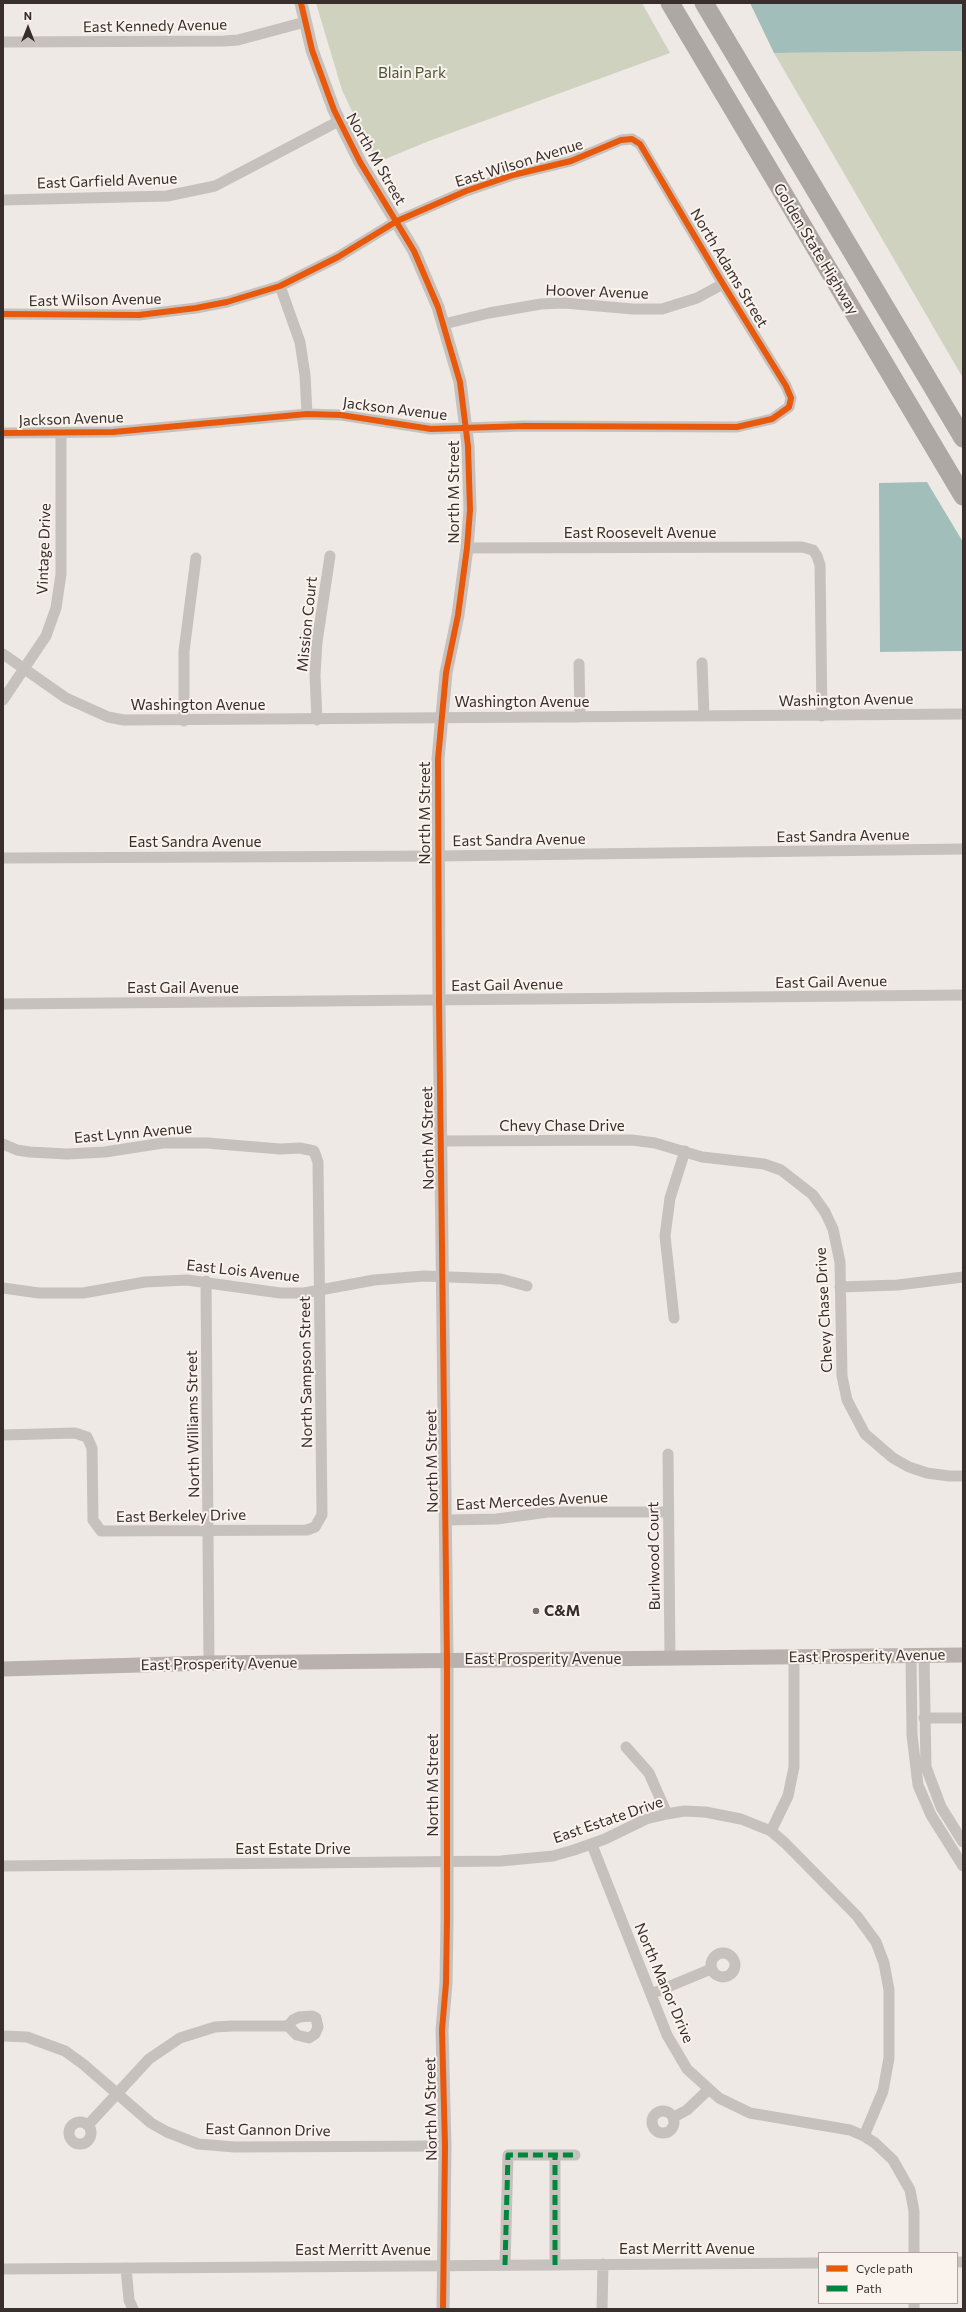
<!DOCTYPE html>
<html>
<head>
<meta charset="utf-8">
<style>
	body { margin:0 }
	#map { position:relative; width:966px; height:2312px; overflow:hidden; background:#eee9e4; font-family:Commissioner,sans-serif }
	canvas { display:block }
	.frame { position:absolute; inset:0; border:4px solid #382e2b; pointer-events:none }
	.legend { position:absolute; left:818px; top:2252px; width:140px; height:52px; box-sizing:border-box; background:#f9f2ed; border:1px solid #aca49f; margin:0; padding:5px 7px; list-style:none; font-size:12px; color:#382e2b }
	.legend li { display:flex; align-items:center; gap:8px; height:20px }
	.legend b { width:20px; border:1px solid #aca49f }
	.north { position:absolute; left:8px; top:8px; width:40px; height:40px; -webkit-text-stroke:3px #f9f2ed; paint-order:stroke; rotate:0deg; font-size:11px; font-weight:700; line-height:16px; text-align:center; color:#382e2b }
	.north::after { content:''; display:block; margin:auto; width:14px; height:18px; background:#382e2b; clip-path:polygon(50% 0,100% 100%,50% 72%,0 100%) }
</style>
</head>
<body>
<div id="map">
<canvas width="966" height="2312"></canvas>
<div class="frame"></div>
<ul class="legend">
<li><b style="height:5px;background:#e8590c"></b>Cycle path</li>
<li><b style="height:5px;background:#00873e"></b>Path</li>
</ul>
<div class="north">N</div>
</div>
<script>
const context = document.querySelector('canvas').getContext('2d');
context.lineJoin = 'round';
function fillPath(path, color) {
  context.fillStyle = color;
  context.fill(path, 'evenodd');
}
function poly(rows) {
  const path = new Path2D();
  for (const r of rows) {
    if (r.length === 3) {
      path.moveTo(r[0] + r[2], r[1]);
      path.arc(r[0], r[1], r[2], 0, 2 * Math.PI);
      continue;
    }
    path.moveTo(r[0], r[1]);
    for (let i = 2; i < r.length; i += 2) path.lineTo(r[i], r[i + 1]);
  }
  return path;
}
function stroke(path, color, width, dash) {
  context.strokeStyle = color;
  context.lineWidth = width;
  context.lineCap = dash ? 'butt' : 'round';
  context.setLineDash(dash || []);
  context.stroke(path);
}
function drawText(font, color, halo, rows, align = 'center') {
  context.font = font + ' Commissioner,sans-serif';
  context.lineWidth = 4;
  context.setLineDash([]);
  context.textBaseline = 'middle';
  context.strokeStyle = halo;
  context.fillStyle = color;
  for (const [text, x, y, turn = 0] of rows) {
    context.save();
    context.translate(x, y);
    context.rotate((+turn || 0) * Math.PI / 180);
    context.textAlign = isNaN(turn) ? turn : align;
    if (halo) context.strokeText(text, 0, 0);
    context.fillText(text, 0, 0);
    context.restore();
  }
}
fillPath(poly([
	[316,3,642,3,670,53,429,141,378,162,365,139,342,90],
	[963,51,963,378,774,53]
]), '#d0d2c0');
fillPath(poly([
	[750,3,963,3,963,51,774,53],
	[927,482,963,542,963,651,880,652,879,483]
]), '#a2bebb');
stroke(poly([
	[3,42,224,41,238,40,305,22],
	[3,200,167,196,215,186,339,121],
	[280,286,300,342,305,375,307,414],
	[3,314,139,315,196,308,227,302,280,286,338,257,397,221,466,191,513,175,571,161,621,140,632,139,640,144,723,284,786,386,791,398,789,407,772,419,737,427,525,426,431,429,341,415,307,414,113,432,3,433],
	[444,324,489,313,541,304,564,303,633,309,662,309,697,298,723,284],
	[467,548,802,547,813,550,817,556,820,565,822,716],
	[3,654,66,698,108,717,124,720,963,714],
	[702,663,704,716],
	[579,664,580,717],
	[3,700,46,636,56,608,61,574,61,433],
	[317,720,315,675,317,642,330,556],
	[184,721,184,651,196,558],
	[3,858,438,856,963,849],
	[3,1004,963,995],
	[442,1141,632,1140,655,1143,702,1157,764,1164,781,1170,813,1195,825,1212,833,1229,840,1262,842,1376,847,1400,865,1434,893,1458,909,1467,927,1473,949,1476,963,1476],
	[3,1144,17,1150,30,1152,67,1154,105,1152,163,1143,207,1143,280,1149,300,1148,314,1151,318,1162,322,1515,315,1527,307,1530,101,1531,93,1520,92,1448,87,1437,75,1433,3,1435],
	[206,1281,209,1663],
	[840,1287,898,1285,963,1277],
	[3,1288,39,1293,83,1293,145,1282,187,1280,280,1293,304,1293,374,1280,424,1276,501,1279,527,1286],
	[674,1318,665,1236,670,1198,685,1151],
	[668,1454,670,1658],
	[446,1520,497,1519,548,1512,668,1512],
	[924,1655,926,1767,941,1807,963,1842],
	[911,1656,912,1735,918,1785,931,1815,963,1866],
	[924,1718,963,1718],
	[626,1747,649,1773,667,1814],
	[771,1831,788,1796,794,1767,794,1657],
	[592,1845,667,2035,687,2069,719,2098,750,2113,850,2130,864,2136,875,2143,893,2160,910,2190,914,2211,914,2253],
	[3,1866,501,1861,553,1856,574,1850,605,1839,646,1819,667,1814,684,1811,705,1812,741,1819,771,1831,785,1843,857,1916,876,1942,884,1963,889,1990,889,2058,883,2091,864,2136],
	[723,1965,12],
	[651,1994,711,1969],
	[3,2036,27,2037,65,2051,83,2064,151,2123,167,2132,198,2144,235,2147,445,2146],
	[663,2122,11],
	[674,2117,687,2110,708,2090],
	[80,2133,11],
	[89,2124,149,2059,180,2038,215,2027,232,2026,288,2026,297,2035,309,2038,315,2034,318,2027,316,2018,312,2016,299,2017,293,2020,288,2026],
	[957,2262,963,2262],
	[505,2265,508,2155,575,2155],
	[555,2265,555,2155],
	[126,2268,129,2300,133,2309],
	[3,2269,819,2263],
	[602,2309,603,2264],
	[914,2309,914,2303]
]), '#c7c1be', 11);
stroke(poly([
	[301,3,312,50,334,110,360,162,414,251,438,307,460,382,468,446,470,510,467,548,458,615,446,673,438,759,439,1001,447,1660,447,1920,446,1983,442,2030,445,2146,443,2309]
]), '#c7c1be', 13);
stroke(poly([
	[3,1669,209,1663,963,1655]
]), '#b8b1ae', 15);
stroke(poly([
	[670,3,963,496],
	[704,3,963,438]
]), '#ada8a3', 19);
stroke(poly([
	[505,2265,508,2155,575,2155],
	[555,2265,555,2155]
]), '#00873e', 5, [10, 5]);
stroke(poly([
	[301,3,312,50,334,110,360,162,414,251,438,307,460,382,468,446,470,510,467,548,458,615,446,673,438,759,439,1001,447,1660,447,1920,446,1983,442,2030,445,2146,443,2309],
	[3,314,139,315,196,308,227,302,280,286,338,257,397,221,466,191,513,175,571,161,621,140,632,139,640,144,723,284,786,386,791,398,789,407,772,419,737,427,525,426,431,429,341,415,307,414,113,432,3,433]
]), '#e8590c', 6);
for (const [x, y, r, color] of [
	[536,1611,4,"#786f6c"]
]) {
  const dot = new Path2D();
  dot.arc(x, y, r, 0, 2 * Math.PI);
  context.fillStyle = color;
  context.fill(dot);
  stroke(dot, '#f9f2ed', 1.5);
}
drawText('15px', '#382e2b', '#f9f2ed', [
	["East Kennedy Avenue",155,26,-1],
	["North M Street",376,159,60],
	["East Wilson Avenue",519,163,-17],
	["East Garfield Avenue",107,181,-2],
	["Golden State Highway",816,249,59],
	["North Adams Street",729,268,59],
	["Hoover Avenue",597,292,2],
	["East Wilson Avenue",95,300,-1],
	["Jackson Avenue",395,409,7],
	["Jackson Avenue",71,419,-2],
	["North M Street",454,492,-90],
	["East Roosevelt Avenue",640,533],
	["Vintage Drive",44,549,-88],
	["Mission Court",307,624,-84],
	["Washington Avenue",846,700,-1],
	["Washington Avenue",522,702],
	["Washington Avenue",198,705],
	["North M Street",425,813,-90],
	["East Sandra Avenue",843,836,-1],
	["East Sandra Avenue",519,840,-1],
	["East Sandra Avenue",195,842],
	["East Gail Avenue",831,982,-1],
	["East Gail Avenue",507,985,-1],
	["East Gail Avenue",183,988],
	["Chevy Chase Drive",562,1126],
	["East Lynn Avenue",133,1133,-5],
	["North M Street",428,1138,-91],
	["East Lois Avenue",243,1271,6],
	["Chevy Chase Drive",824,1310,-93],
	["North Sampson Street",306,1372,-91],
	["North Williams Street",193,1424,-91],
	["North M Street",432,1461,-91],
	["East Mercedes Avenue",532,1501,-3],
	["East Berkeley Drive",181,1516,-1],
	["Burlwood Court",654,1556,-91],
	["East Prosperity Avenue",867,1656,-1],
	["East Prosperity Avenue",543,1659],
	["East Prosperity Avenue",219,1664,-1],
	["North M Street",433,1785,-90],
	["East Estate Drive",608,1820,-19],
	["East Estate Drive",293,1849],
	["North Manor Drive",664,1983,67],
	["North M Street",431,2109,-91],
	["East Gannon Drive",268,2130,1],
	["East Merritt Avenue",687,2249],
	["East Merritt Avenue",363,2250]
]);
drawText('15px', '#4a5431', '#f9f2ed', [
	["Blain Park",412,73]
]);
drawText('bold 15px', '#382e2b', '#f9f2ed', [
	["C&M",544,1611]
], 'left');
</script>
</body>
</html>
